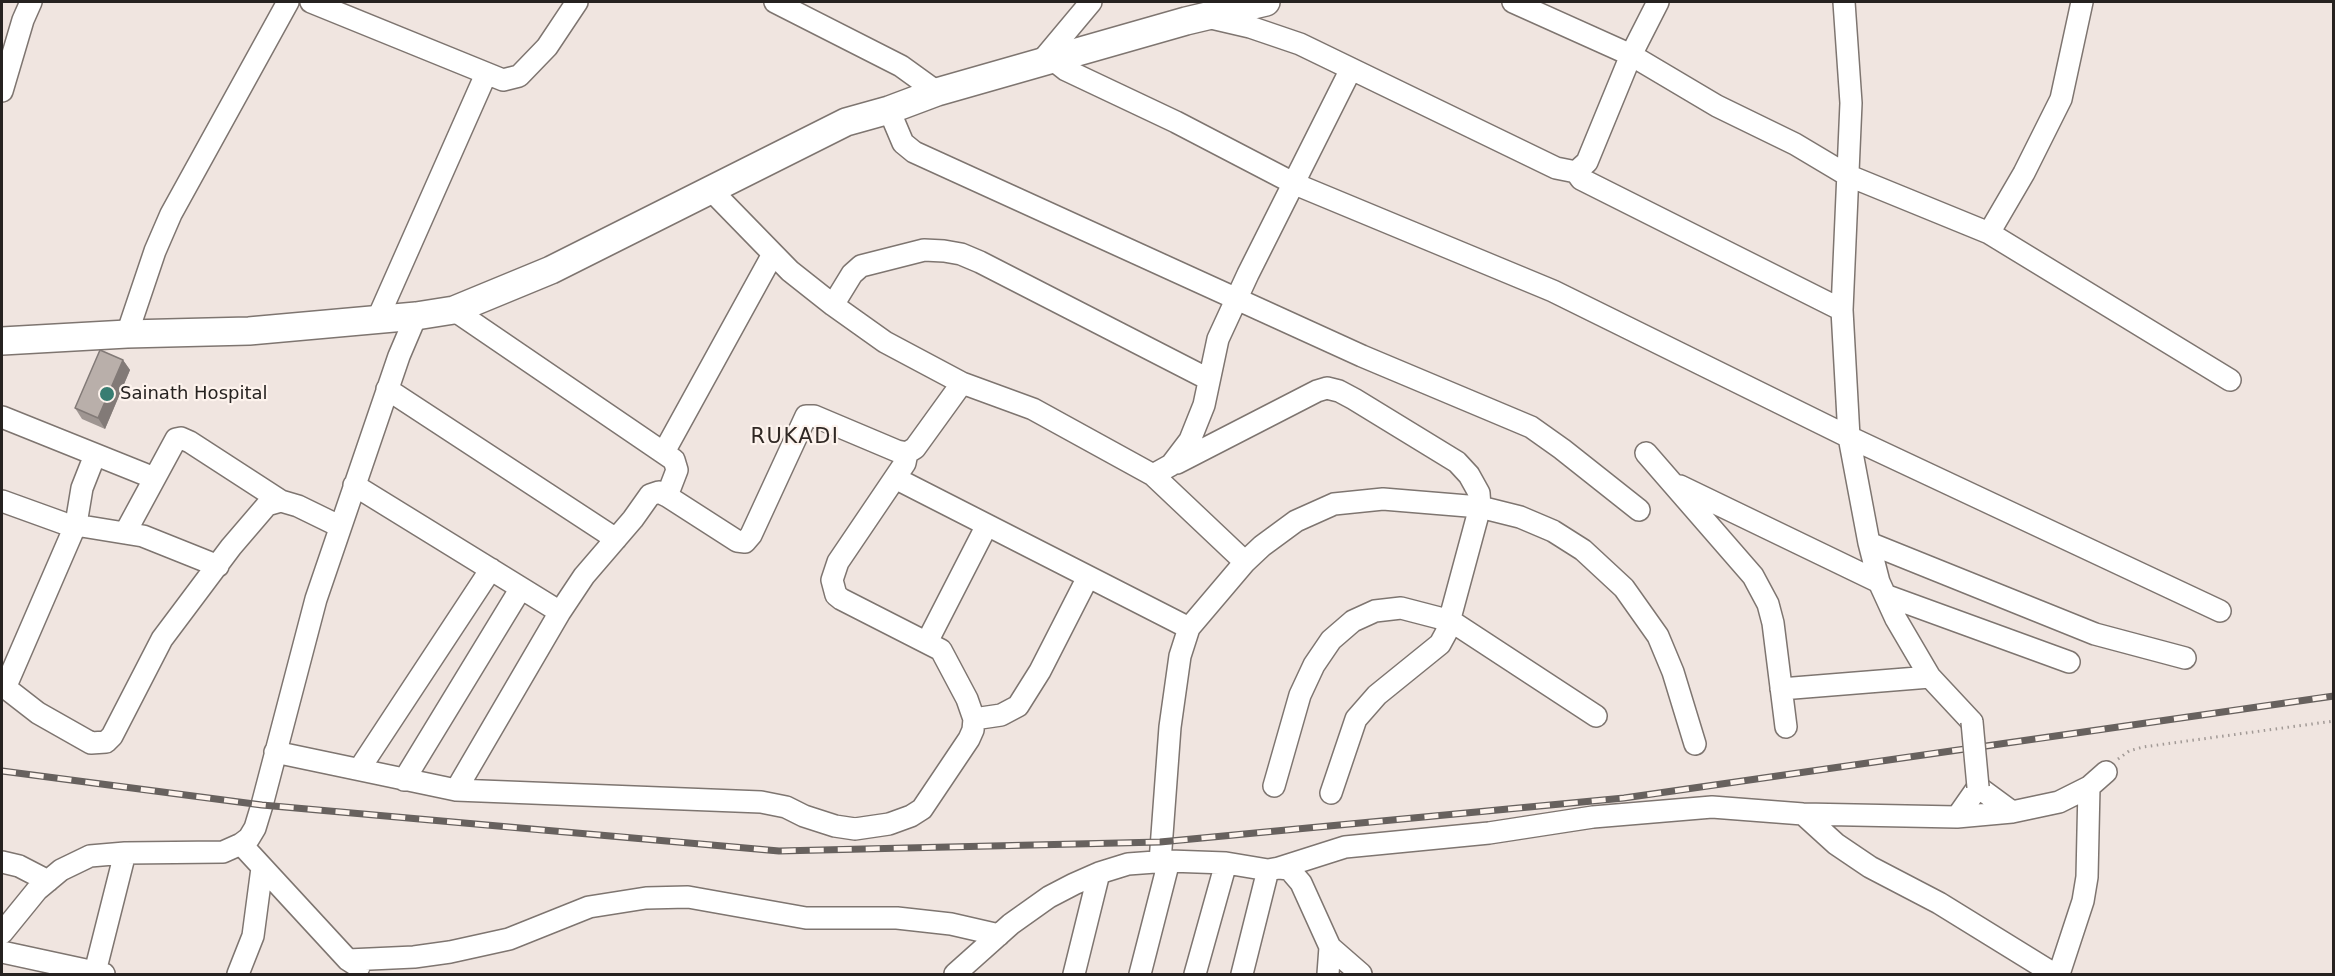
<!DOCTYPE html>
<html>
<head>
<meta charset="utf-8">
<style>
	body { margin:0 }
	#map { position:relative; width:2335px; height:976px; overflow:hidden; background:#f0e5e0; font-family:"DejaVu Sans",sans-serif }
	canvas { display:block }
	.frame { position:absolute; inset:0; border:3px solid #262220; pointer-events:none }
</style>
</head>
<body>
<div id="map">
<canvas width="2335" height="976"></canvas>
<div class="frame"></div>
</div>
<script>
const context = document.querySelector('canvas').getContext('2d');
context.lineJoin = 'round';
function poly(rows) {
  const path = new Path2D();
  for (const r of rows) {
    path.moveTo(r[0], r[1]);
    for (let i = 2; i < r.length; i += 2) path.lineTo(r[i], r[i + 1]);
  }
  return path;
}
function stroke(path, color, width, dash) {
  context.strokeStyle = color;
  context.lineWidth = width;
  context.lineCap = dash ? 'butt' : 'round';
  context.setLineDash(dash || []);
  context.stroke(path);
}
function fillPath(path, color) {
  context.fillStyle = color;
  context.fill(path, 'evenodd');
}
function drawText(font, color, halo, rows, align = 'center') {
  context.font = font + ' "DejaVu Sans",sans-serif';
  context.lineWidth = 4.5;
  context.setLineDash([]);
  context.textBaseline = 'middle';
  context.strokeStyle = halo;
  context.fillStyle = color;
  for (const [text, x, y, turn = 0] of rows) {
    context.save();
    context.translate(x, y);
    context.rotate((+turn || 0) * Math.PI / 180);
    context.textAlign = isNaN(turn) ? turn : align;
    if (halo) context.strokeText(text, 0, 0);
    context.fillText(text, 0, 0);
    context.restore();
  }
}
const minor = poly([
	[311,2,503,80,519,76,547,47,577,2],
	[775,2,901,66,937,92],
	[1513,2,1631,55,1717,106,1795,144,1847,175,1989,233,2230,380],
	[1844,2,1851,103,1842,310,1849,437,1869,543,1879,582,1896,619,1930,677,1972,722],
	[1207,17,1250,27,1300,44,1556,168,1576,172,1587,162,1631,55,1658,2],
	[1052,59,1066,70,1176,122,1295,184,1553,291,1849,437,2220,611],
	[1040,63,1091,2],
	[2,91,23,20,31,2],
	[889,110,903,143,914,152,1362,356,1531,427,1562,449,1639,510],
	[1576,172,1581,179,1842,310],
	[711,190,790,271,833,305,885,342,962,383,1033,409,1153,475,1171,465,1190,440,1204,405,1218,339,1248,274,1351,69],
	[1989,233,2024,173,2061,99,2082,2],
	[833,305,852,274,861,266,924,250,944,251,961,254,980,262,1208,379],
	[454,310,674,460,677,470,667,496],
	[377,320,486,74],
	[127,334,155,251,171,214,288,2],
	[387,389,616,539],
	[2,417,154,478],
	[664,452,773,254],
	[1646,453,1753,576,1768,604,1773,623,1786,727],
	[1177,463,1317,391,1327,388,1339,391,1354,399,1457,462,1469,475,1479,493,1480,507,1446,633,1440,644,1377,695,1356,719,1331,793],
	[1153,475,1245,562],
	[895,478,1189,628],
	[354,485,560,612],
	[1680,486,1879,582],
	[2,501,63,523,143,536,218,566],
	[125,533,176,439,181,438,190,442,281,501],
	[1869,543,2095,634,2185,658],
	[1885,595,2069,662],
	[927,642,987,525],
	[2,685,38,713,91,743,106,742,112,736,162,639,231,547,267,505,281,501,298,506,339,526],
	[5,688,76,524,82,488,95,455],
	[1781,689,1930,677],
	[974,719,1001,715,1018,706,1040,671,1088,577],
	[275,752,456,790,761,802,786,807,804,816,835,826,855,829,889,824,911,816,922,809,969,739,973,730,974,719,967,699,941,650,841,599,836,595,832,580,838,562,905,463,907,453],
	[360,768,491,569],
	[404,780,521,588],
	[1274,786,1300,695,1314,665,1331,640,1353,621,1375,611,1401,608,1451,621,1596,716],
	[456,790,560,612,584,576,633,519,650,495,659,492,667,496,737,541,745,542,751,535,806,416,814,416,897,451,907,453,915,448,962,383],
	[1803,814,1836,844,1870,867,1939,903,2054,974],
	[1957,817,1978,787,2012,812],
	[241,844,348,960,359,967],
	[2,862,19,866,48,881],
	[1160,862,1170,727,1180,656,1189,628,1245,562,1262,546,1296,521,1334,504,1383,499,1480,507,1520,517,1553,531,1583,550,1624,588,1658,636,1673,672,1695,744],
	[1279,868,1345,847,1489,833,1593,817,1712,807,1803,814,1957,817,2012,812,2059,802,2089,787,2106,772],
	[2,933,37,890,61,870,90,856,125,853,223,852,241,844,249,838,255,828,262,805,316,599,399,356,416,316],
	[2,952,104,974],
	[348,960,414,957,450,952,509,939,589,907,646,898,688,897,806,918,897,918,951,924,999,935],
	[95,972,125,853],
	[238,974,253,936,262,868],
	[955,974,1011,924,1049,897,1074,884,1099,873,1128,864,1169,861,1226,863,1268,870,1279,868,1289,869,1301,883,1330,947,1361,974],
	[1074,974,1099,873],
	[1140,974,1169,861],
	[1195,974,1226,863],
	[1242,974,1268,870],
	[1328,974,1330,947],
	[2059,974,2083,901,2087,877,2089,787]
]);
const tertiary = poly([
	[2,341,127,334,249,331,416,316,454,310,551,270,846,122,889,110,937,92,1186,21,1266,2]
]);
stroke(minor, '#7e7570', 24);
stroke(tertiary, '#7e7570', 30);
stroke(poly([
	[2118,759,2129,751,2143,747,2334,721]
]), '#a29a96', 3, [1.5, 4.5]);
stroke(minor, '#fff', 21);
stroke(tertiary, '#fff', 27);
const rail = poly([
	[2,771,262,805,779,851,1160,842,1624,798,2334,696]
]);
stroke(rail, '#67615e', 7);
stroke(rail, '#fdf3ed', 4.5, [14]);
const minorBridge = poly([
	[1972,722,1978,787]
]);
stroke(minorBridge, '#7e7570', 24, []);
stroke(minorBridge, '#fff', 21);
fillPath(poly([
	[123,360,130,370,105,429,82,419,75,408]
]), '#9f9692');
fillPath(poly([
	[123,360,130,370,105,429,98,418]
]), '#827a77');
const building = poly([
	[100,350,123,360,98,418,75,408,100,350]
]);
fillPath(building, '#b9afaa');
stroke(building, '#827a77', 1.5);
for (const [x, y, r, color] of [
	[107,394,8,"#387d72"]
]) {
  const dot = new Path2D();
  dot.arc(x, y, r, 0, 2 * Math.PI);
  context.fillStyle = color;
  context.fill(dot);
  stroke(dot, '#fdf3ed', 2);
}
drawText('18px', '#262220', '#fdf3ed', [
	["Sainath Hospital",120,394]
], 'left');
context.letterSpacing = '1.5px';
drawText('21px', '#302824', '#fdf3ed', [
	["RUKADI",795,438]
]);
context.letterSpacing = '0px';
</script>
</body>
</html>
